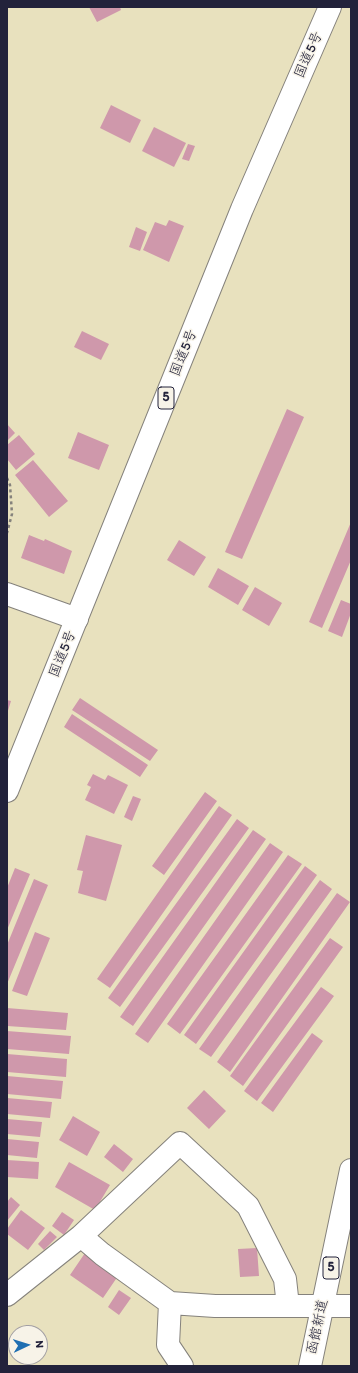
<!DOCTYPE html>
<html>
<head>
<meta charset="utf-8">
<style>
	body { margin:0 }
	#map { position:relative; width:358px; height:1373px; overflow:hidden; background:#e8e1be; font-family:Itim,sans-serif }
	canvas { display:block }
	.frame { position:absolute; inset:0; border:8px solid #22223b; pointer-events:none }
	.north { position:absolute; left:8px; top:1325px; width:40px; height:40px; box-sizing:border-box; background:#f7f3e8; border:1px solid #a29fa3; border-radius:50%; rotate:86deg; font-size:11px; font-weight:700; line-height:16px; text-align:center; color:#22223b }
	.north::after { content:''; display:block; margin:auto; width:14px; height:18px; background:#1f6fb2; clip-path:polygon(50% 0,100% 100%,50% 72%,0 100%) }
</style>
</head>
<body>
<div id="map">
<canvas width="358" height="1373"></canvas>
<div class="frame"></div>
<div class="north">N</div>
</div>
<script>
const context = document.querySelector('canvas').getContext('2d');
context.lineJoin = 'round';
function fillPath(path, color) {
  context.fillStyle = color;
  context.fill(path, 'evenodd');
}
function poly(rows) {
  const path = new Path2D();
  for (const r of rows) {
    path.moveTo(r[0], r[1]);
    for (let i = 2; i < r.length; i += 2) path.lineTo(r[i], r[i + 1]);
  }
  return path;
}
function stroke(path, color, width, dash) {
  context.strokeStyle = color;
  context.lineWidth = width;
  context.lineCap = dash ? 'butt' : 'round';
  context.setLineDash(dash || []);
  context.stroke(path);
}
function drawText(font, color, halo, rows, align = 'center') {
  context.font = font + ' Itim,"Klee One",sans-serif';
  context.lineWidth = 3;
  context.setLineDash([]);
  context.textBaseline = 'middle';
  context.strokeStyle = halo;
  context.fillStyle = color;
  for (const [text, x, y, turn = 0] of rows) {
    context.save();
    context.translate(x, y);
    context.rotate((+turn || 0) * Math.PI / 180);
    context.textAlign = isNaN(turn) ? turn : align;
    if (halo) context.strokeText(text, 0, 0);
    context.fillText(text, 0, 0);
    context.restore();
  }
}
fillPath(poly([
	[89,7,120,7,121,10,97,22],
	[111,105,141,120,130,143,100,128],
	[154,127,186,143,174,167,142,151],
	[188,144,195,146,189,161,182,159],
	[169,220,184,226,169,262,143,250,155,222,166,226],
	[136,227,147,232,140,251,129,247],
	[82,331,109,344,101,360,74,347],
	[287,409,304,417,242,559,225,552],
	[7,424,15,433,7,441],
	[78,432,109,445,99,470,68,458],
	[19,435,35,454,16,470,7,459,7,445],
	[33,460,68,501,49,517,15,475],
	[351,522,351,560,322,628,309,622],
	[29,535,44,541,45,539,72,551,64,574,21,558],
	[179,540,206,557,194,576,167,560],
	[218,568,249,586,238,605,208,587],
	[255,587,282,603,269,626,242,610],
	[341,600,351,604,351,613,342,637,328,631],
	[80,698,158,750,150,761,72,710],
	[7,700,11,701,7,714],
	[72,714,148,765,140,777,64,727],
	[93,774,105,780,108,775,128,785,114,814,85,800,91,787,87,785],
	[205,792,217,801,164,875,152,866],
	[133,796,141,799,132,821,124,817],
	[219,806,232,815,110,988,97,979],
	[237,819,249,828,120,1007,108,998],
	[253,830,266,839,133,1026,120,1017],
	[86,835,122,845,106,901,78,893,83,871,77,870],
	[270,843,283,852,148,1043,135,1034],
	[288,855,302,864,180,1034,167,1024],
	[305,866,317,875,196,1044,184,1035],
	[15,868,30,874,7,930,7,888],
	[34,879,48,885,7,984,7,945],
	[320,880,332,889,211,1057,199,1049],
	[337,893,350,902,230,1072,217,1062],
	[35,932,50,938,27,996,12,991],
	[330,938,343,947,243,1086,230,1076],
	[321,987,334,996,257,1101,244,1091],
	[7,1008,68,1013,66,1030,7,1026],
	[7,1031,71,1036,69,1054,7,1049],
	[312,1033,323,1041,273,1112,261,1103],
	[7,1054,67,1059,66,1077,7,1072],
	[7,1076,63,1081,61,1099,7,1094],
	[204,1090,226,1111,209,1129,187,1108],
	[7,1098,52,1102,50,1118,7,1114],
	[73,1116,100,1132,87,1156,59,1140],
	[7,1119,42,1122,40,1137,7,1134],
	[7,1139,39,1142,37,1158,7,1155],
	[114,1144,133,1159,123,1172,104,1157],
	[7,1160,39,1162,38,1179,7,1177],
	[69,1162,110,1185,95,1210,55,1187],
	[11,1197,20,1205,7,1221,7,1202],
	[21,1210,45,1228,28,1250,7,1234,7,1229],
	[62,1212,74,1220,64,1235,52,1226],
	[50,1231,57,1237,44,1250,38,1244],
	[257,1248,259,1276,240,1277,238,1249],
	[85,1253,118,1276,103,1298,70,1275],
	[119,1290,131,1298,119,1315,108,1307]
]), '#cf98ab');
const minor = poly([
	[7,594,77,619],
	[81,1236,180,1143,248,1206,285,1279,288,1306],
	[7,1295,81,1236,102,1254,170,1303,215,1306,351,1306],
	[170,1303,168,1345,182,1366]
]);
const highway = poly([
	[7,791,242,209,330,7],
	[310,1366,351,1170]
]);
stroke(minor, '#85827c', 24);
stroke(highway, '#85827c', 24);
stroke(poly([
	[7,478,10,485,12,514,7,533]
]), '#85827c', 2.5, [3, 3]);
stroke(minor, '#fff', 22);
stroke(highway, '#fff', 22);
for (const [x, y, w] of [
	[166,398,16],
	[331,1268,16]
]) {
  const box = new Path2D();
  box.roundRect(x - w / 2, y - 11, w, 22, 3);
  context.fillStyle = '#f7f3e8';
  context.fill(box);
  stroke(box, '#22223b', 1);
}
drawText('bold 13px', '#22223b', null, [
	["5",166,398],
	["5",331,1268]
]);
drawText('14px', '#22223b', '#f7f3e8', [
	["国道5号",309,55,-66],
	["国道5号",184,353,-68],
	["国道5号",63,654,-68],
	["函館新道",318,1327,-78]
]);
</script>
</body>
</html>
